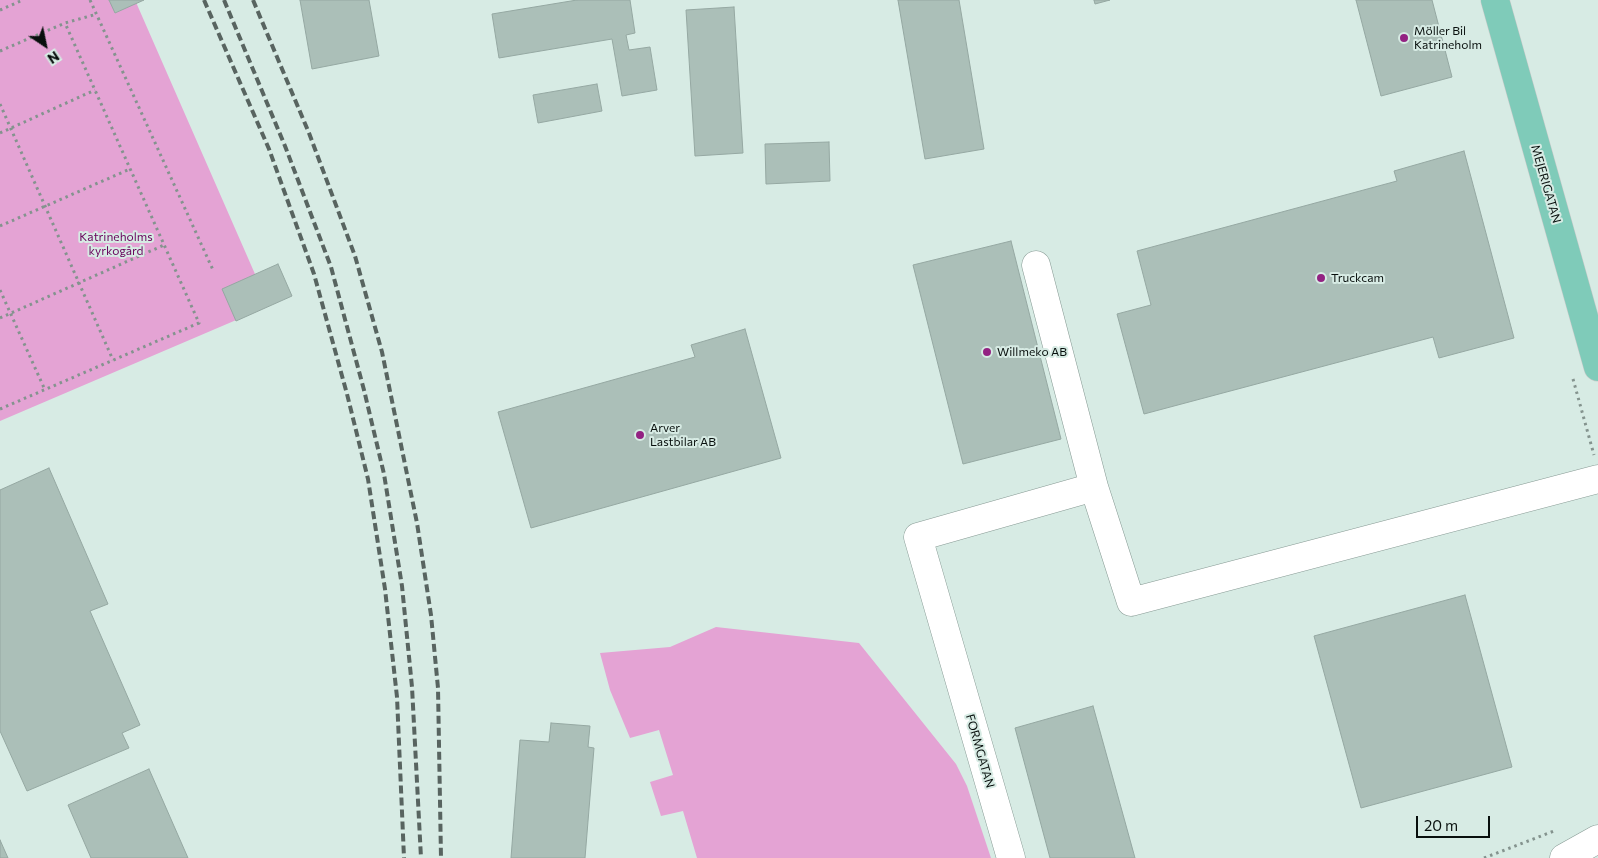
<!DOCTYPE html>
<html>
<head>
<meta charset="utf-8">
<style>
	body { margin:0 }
	#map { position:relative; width:1598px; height:858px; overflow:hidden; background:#d7ebe4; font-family:Commissioner,sans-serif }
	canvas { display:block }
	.north { position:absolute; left:20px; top:20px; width:50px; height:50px; -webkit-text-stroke:4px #d7ebe4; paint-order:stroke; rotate:146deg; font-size:14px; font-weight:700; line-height:20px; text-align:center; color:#080f0d }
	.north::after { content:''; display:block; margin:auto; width:18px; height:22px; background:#080f0d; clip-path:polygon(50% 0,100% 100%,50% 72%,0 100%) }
	.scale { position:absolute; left:1416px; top:816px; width:74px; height:22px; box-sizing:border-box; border:2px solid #080f0d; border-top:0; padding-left:6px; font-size:15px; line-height:18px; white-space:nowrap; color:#080f0d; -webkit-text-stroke:4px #d7ebe4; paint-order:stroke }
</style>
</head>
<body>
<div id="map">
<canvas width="1598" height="858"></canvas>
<div class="north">N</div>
<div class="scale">20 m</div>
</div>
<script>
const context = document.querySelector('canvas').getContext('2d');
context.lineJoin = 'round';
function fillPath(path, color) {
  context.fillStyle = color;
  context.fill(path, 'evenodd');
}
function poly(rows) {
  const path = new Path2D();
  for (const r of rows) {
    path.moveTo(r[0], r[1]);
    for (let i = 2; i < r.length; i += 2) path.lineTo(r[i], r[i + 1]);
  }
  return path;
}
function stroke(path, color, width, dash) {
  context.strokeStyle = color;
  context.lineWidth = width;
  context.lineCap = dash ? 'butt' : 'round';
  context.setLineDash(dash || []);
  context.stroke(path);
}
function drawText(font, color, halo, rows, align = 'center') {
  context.font = font + ' Commissioner,sans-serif';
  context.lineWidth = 4;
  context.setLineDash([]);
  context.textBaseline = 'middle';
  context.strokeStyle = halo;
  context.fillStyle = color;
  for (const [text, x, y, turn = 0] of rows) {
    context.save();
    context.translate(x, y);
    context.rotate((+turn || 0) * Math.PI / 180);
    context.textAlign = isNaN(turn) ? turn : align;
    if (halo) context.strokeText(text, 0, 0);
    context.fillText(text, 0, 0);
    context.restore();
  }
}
fillPath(poly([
	[0,0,135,0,269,306,0,421],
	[716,627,859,643,956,764,967,786,991,858,697,858,683,811,661,816,650,782,673,775,659,730,630,738,610,690,600,653,670,647]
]), '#e4a3d4');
const building = poly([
	[109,0,144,0,115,13,109,0],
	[300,0,369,0,379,56,312,69,300,0],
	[577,0,630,0,635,33,626,35,629,50,650,47,657,90,622,96,612,39,499,58,492,14,577,0],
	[898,0,959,0,984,149,925,159,898,0],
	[1094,0,1110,0,1095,4,1094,0],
	[1356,0,1432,0,1452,77,1381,96,1356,0],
	[734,7,743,153,695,156,686,10,734,7],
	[597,84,602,111,538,123,533,95,597,84],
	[829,142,830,181,766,184,765,144,829,142],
	[1464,151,1514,338,1439,358,1433,337,1144,414,1117,314,1151,305,1137,251,1397,181,1394,171,1464,151],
	[1011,241,1061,439,963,464,913,265,1011,241],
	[278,264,292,296,236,321,222,289,278,264],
	[745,329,781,458,531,528,498,412,695,357,691,345,745,329],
	[49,468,108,604,90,611,140,725,122,733,129,748,27,791,0,731,0,490,49,468],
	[1465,595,1512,767,1361,808,1314,636,1465,595],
	[1093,706,1135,858,1050,858,1015,728,1093,706],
	[551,723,590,726,588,747,594,748,585,858,511,858,520,740,549,742,551,723],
	[149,769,188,858,91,858,68,805,149,769],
	[0,840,8,858,0,858,0,840]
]);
fillPath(building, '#abbfb8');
stroke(building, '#95a8a2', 1);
const minor = poly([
	[1094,487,1131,602,1598,479],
	[1011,858,918,537,1094,487,1036,265],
	[1564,858,1598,839]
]);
const major = poly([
	[1495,0,1598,367]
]);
stroke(minor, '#879a94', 29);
stroke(major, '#c9caca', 29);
stroke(poly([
	[90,0,213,270],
	[0,10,23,0],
	[0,51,65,23,97,14],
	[0,104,113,360],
	[0,133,95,90],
	[0,226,130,169],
	[0,290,45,390],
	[0,318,164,245],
	[1573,379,1594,455],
	[0,409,199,323,65,23],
	[1484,858,1554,831]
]), '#84938e', 3, [2.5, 4]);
stroke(minor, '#fff', 28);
stroke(major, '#7fcbb9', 28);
stroke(poly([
	[204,0,269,149,314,274,347,394,368,479,385,589,397,697,404,858],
	[224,0,285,146,331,267,364,390,384,474,402,586,412,687,421,858],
	[253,0,309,133,355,256,382,352,417,523,431,615,438,688,441,858]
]), '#586460', 4, [8, 4]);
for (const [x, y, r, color] of [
	[1404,38,5,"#932282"],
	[1321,278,5,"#932282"],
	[987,352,5,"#932282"],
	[640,435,5,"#932282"]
]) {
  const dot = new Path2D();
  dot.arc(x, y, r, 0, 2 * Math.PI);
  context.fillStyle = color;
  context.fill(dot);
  stroke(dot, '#d7ebe4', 2);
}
drawText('12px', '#080f0d', '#d7ebe4', [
	["Möller Bil",1414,31],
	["Katrineholm",1414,45],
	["Truckcam",1331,278],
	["Willmeko AB",997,352],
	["Arver",650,428],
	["Lastbilar AB",650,442]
], 'left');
drawText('12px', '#080f0d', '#d7ebe4', [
	["MEJERIGATAN",1546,184,74],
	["FORMGATAN",980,751,74]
]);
drawText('12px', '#68015b', '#d7ebe4', [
	["Katrineholms",116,237],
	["kyrkogård",116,251]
]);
</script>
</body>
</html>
